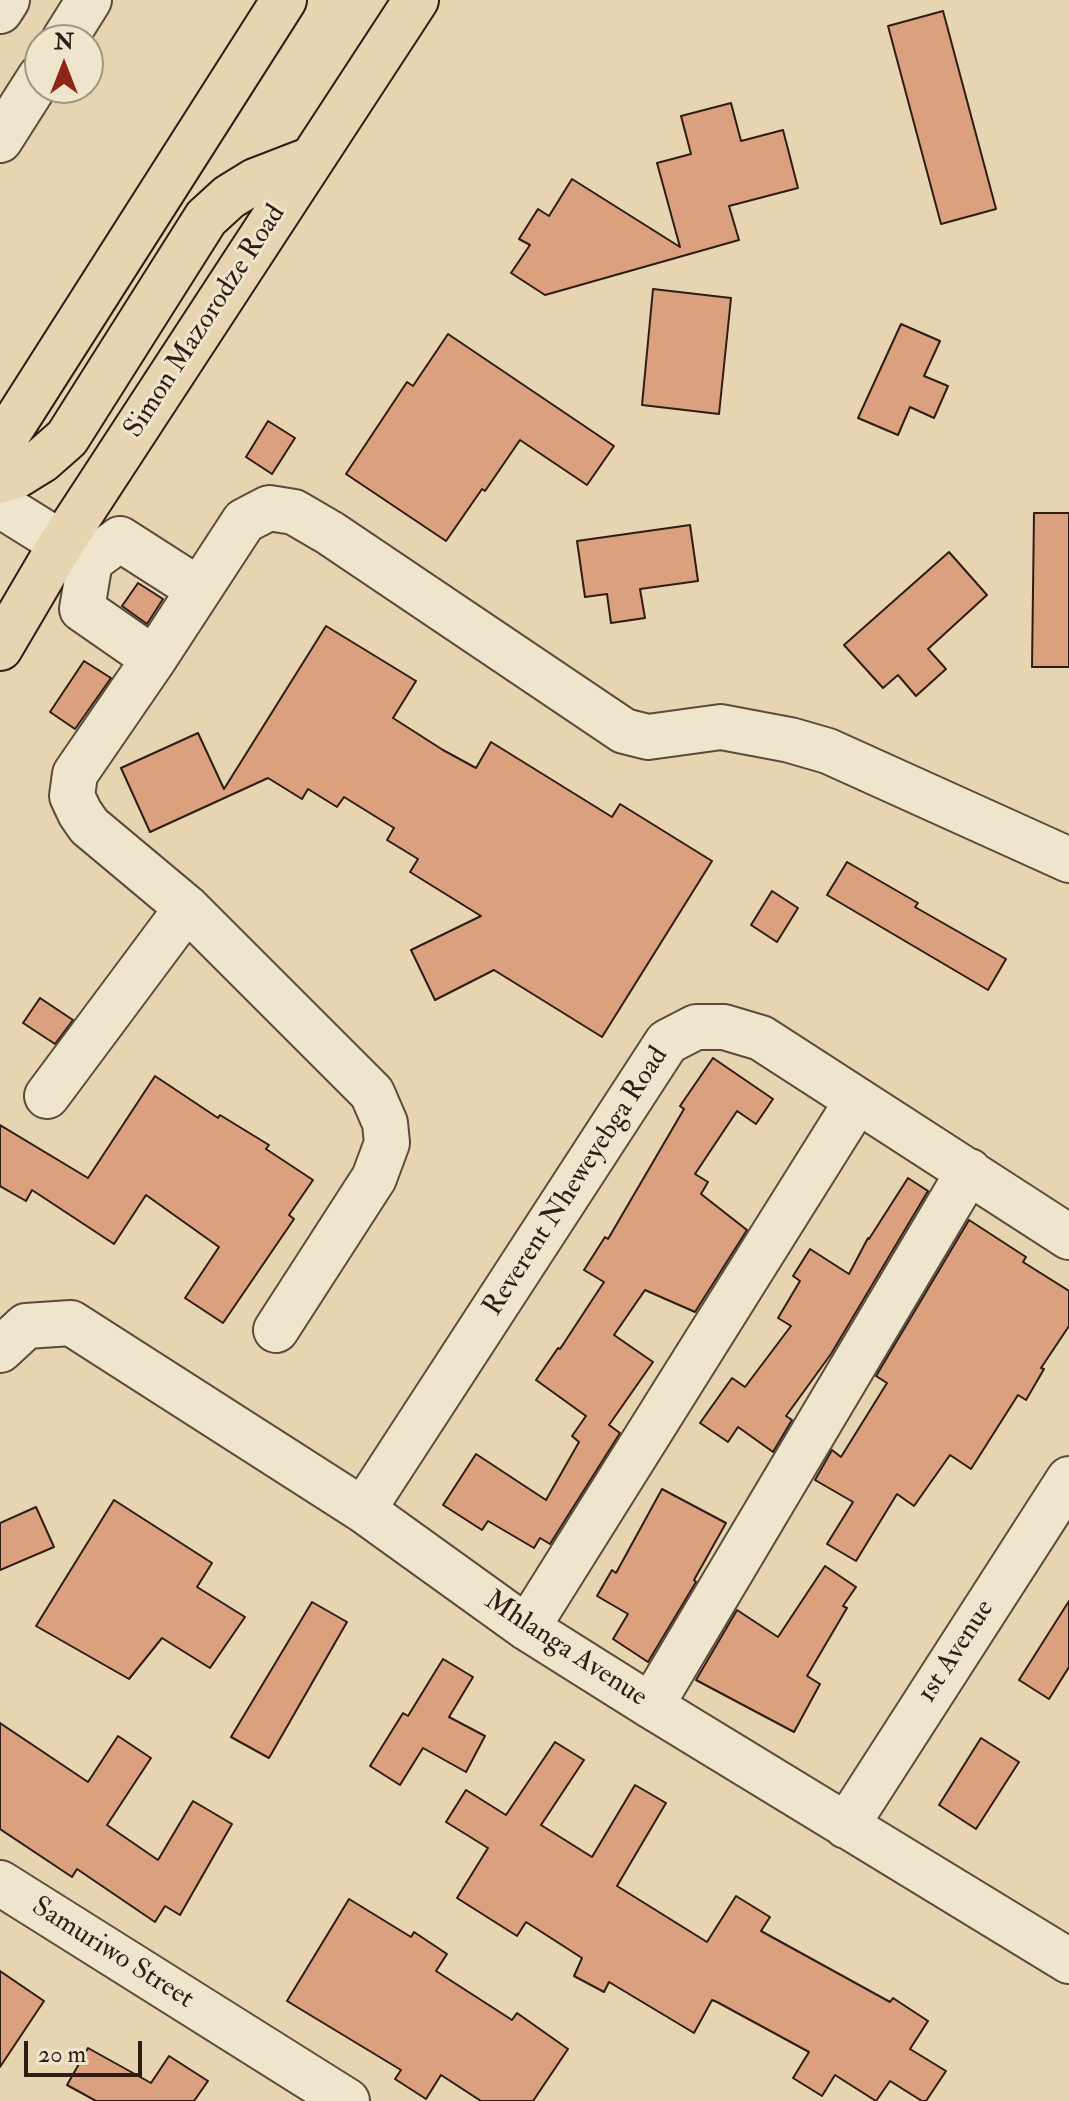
<!DOCTYPE html>
<html>
<head>
<meta charset="utf-8">
<style>
	body { margin:0 }
	#map { position:relative; width:1069px; height:2101px; overflow:hidden; background:#e6d5b0; font-family:"IM FELL Double Pica",serif }
	canvas { display:block }
	.north { position:absolute; left:24px; top:24px; width:80px; height:80px; box-sizing:border-box; background:#efe4cc; border:2px solid #a29483; border-radius:50%; rotate:0deg; font-size:22px; font-weight:700; line-height:32px; text-align:center; color:#2e1d15 }
	.north::after { content:''; display:block; margin:auto; width:28px; height:36px; background:#8f2418; clip-path:polygon(50% 0,100% 100%,50% 72%,0 100%) }
	.scale { position:absolute; left:24px; top:2041px; width:118px; height:36px; box-sizing:border-box; border:4px solid #2e1d15; border-top:0; padding-left:10px; font-size:24px; line-height:28px; white-space:nowrap; color:#2e1d15; -webkit-text-stroke:6px #efe4cc; paint-order:stroke }
</style>
</head>
<body>
<div id="map">
<canvas width="1069" height="2101"></canvas>
<div class="north">N</div>
<div class="scale">20 m</div>
</div>
<script>
const context = document.querySelector('canvas').getContext('2d');
context.lineJoin = 'round';
function fillPath(path, color) {
  context.fillStyle = color;
  context.fill(path, 'evenodd');
}
function poly(rows) {
  const path = new Path2D();
  for (const r of rows) {
    path.moveTo(r[0], r[1]);
    for (let i = 2; i < r.length; i += 2) path.lineTo(r[i], r[i + 1]);
  }
  return path;
}
function stroke(path, color, width, dash) {
  context.strokeStyle = color;
  context.lineWidth = width;
  context.lineCap = dash ? 'butt' : 'round';
  context.setLineDash(dash || []);
  context.stroke(path);
}
function drawText(font, color, halo, rows, align = 'center') {
  context.font = font + ' "IM FELL Double Pica",serif';
  context.lineWidth = 6;
  context.setLineDash([]);
  context.textBaseline = 'middle';
  context.strokeStyle = halo;
  context.fillStyle = color;
  for (const [text, x, y, turn = 0] of rows) {
    context.save();
    context.translate(x, y);
    context.rotate((+turn || 0) * Math.PI / 180);
    context.textAlign = isNaN(turn) ? turn : align;
    if (halo) context.strokeText(text, 0, 0);
    context.fillText(text, 0, 0);
    context.restore();
  }
}
const building = poly([
	[943,11,996,209,941,224,888,26,943,11],
	[731,103,741,141,783,130,798,188,729,206,739,240,545,295,511,273,530,245,519,239,538,209,549,216,572,179,680,247,657,163,691,154,681,116,731,103],
	[653,289,731,298,719,414,642,405,653,289],
	[901,324,940,341,924,376,948,386,934,418,910,407,898,435,858,418,901,324],
	[448,334,614,446,587,485,520,440,485,491,482,489,446,541,346,474,407,382,413,386,448,334],
	[268,421,295,438,272,474,246,457,268,421],
	[1034,513,1069,513,1069,667,1032,667,1034,513],
	[690,525,698,581,640,589,645,618,611,623,607,594,585,597,577,541,690,525],
	[949,552,987,595,928,649,946,669,916,696,898,675,883,688,844,645,949,552],
	[138,583,163,599,147,624,122,606,138,583],
	[326,626,416,681,393,718,443,750,476,768,491,742,612,817,620,804,712,861,602,1037,494,970,435,1000,411,950,481,916,410,872,418,859,387,840,394,828,344,797,337,807,308,789,302,799,268,778,150,832,121,768,198,733,224,789,326,626],
	[84,661,111,678,75,729,50,712,84,661],
	[847,862,918,903,915,907,1006,959,988,990,827,895,847,862],
	[772,891,798,908,777,942,751,925,772,891],
	[40,998,73,1020,55,1044,23,1023,40,998],
	[713,1058,773,1099,756,1124,737,1111,695,1174,708,1182,701,1194,747,1230,695,1312,645,1290,614,1335,653,1362,609,1425,620,1433,550,1544,540,1538,534,1548,488,1521,482,1530,443,1505,476,1454,546,1500,579,1442,572,1436,586,1416,536,1380,558,1348,560,1349,604,1282,584,1270,605,1237,608,1239,684,1109,680,1106,713,1058],
	[155,1076,218,1118,220,1115,269,1145,266,1149,313,1180,289,1215,294,1219,223,1323,185,1298,219,1247,146,1195,114,1244,32,1190,26,1201,0,1186,0,1125,88,1178,155,1076],
	[908,1178,928,1191,831,1354,786,1416,792,1420,773,1452,738,1427,728,1442,700,1423,732,1378,745,1387,791,1326,778,1318,800,1281,793,1276,810,1249,849,1274,868,1238,869,1239,908,1178],
	[969,1220,1026,1257,1023,1262,1069,1291,1069,1326,1041,1368,1044,1369,1026,1400,1018,1395,971,1469,950,1455,914,1506,897,1494,856,1561,827,1544,853,1502,815,1480,832,1450,841,1457,887,1383,876,1376,969,1220],
	[662,1489,726,1523,694,1580,696,1582,648,1662,613,1639,628,1614,597,1596,612,1570,616,1573,662,1489],
	[114,1500,212,1563,197,1587,245,1617,210,1668,162,1638,129,1679,36,1626,114,1500],
	[36,1507,54,1547,0,1570,0,1523,36,1507],
	[825,1566,856,1587,843,1606,847,1608,807,1676,820,1684,794,1732,696,1680,737,1610,778,1637,825,1566],
	[1069,1601,1069,1667,1049,1699,1019,1680,1069,1601],
	[312,1602,347,1622,269,1758,231,1737,312,1602],
	[443,1659,473,1677,449,1717,485,1736,466,1772,423,1748,400,1785,370,1766,403,1713,408,1716,443,1659],
	[0,1723,88,1782,118,1736,151,1758,107,1825,158,1860,193,1801,232,1824,180,1915,165,1906,155,1922,77,1869,72,1877,0,1829,0,1723],
	[981,1738,1019,1762,976,1829,939,1805,981,1738],
	[555,1742,584,1760,541,1825,592,1857,635,1785,666,1803,617,1886,707,1942,736,1896,770,1917,761,1931,890,2002,893,1998,928,2021,910,2049,946,2071,926,2101,922,2101,890,2081,876,2101,835,2075,822,2096,793,2078,809,2052,717,2002,712,2000,694,2033,609,1982,604,1992,574,1976,582,1958,526,1922,517,1936,457,1898,488,1848,446,1822,466,1790,506,1815,555,1742],
	[349,1899,411,1937,414,1932,447,1954,436,1971,512,2020,517,2013,568,2049,533,2101,481,2101,441,2075,426,2099,395,2079,401,2070,287,2001,349,1899],
	[0,1971,44,2001,0,2067,0,1971],
	[88,2048,151,2083,169,2056,208,2081,194,2101,96,2101,67,2085,88,2048]
]);
fillPath(building, '#dba07d');
stroke(building, '#2e1d15', 2);
const minor = poly([
	[0,11,7,0],
	[64,40,89,0],
	[0,140,40,77],
	[0,505,90,561,82,609,154,659],
	[90,561,120,539,198,589],
	[47,1096,187,908],
	[276,1330,374,1178,387,1143,385,1123,372,1093,187,908,89,826,80,813,72,796,75,774,154,659,244,521,269,508,294,512,330,533,624,731,648,737,721,727,790,740,828,751,1069,860],
	[0,1350,26,1326,71,1323,363,1510,527,1628,651,1706,1069,1961],
	[363,1510,667,1042,696,1027,724,1027,761,1038,1069,1237],
	[527,1628,857,1101],
	[651,1706,969,1171],
	[846,1826,1069,1479],
	[0,1883,347,2101]
]);
const highway = poly([
	[0,446,284,0],
	[0,481,16,476,42,460,67,438,206,218,229,197,255,181,312,159],
	[0,648,61,544,416,0]
]);
stroke(minor, '#5c4b3c', 48);
stroke(highway, '#2e1d15', 48);
stroke(minor, '#efe4cc', 44);
stroke(highway, '#e6d5b0', 44);
drawText('28px', '#2e1d15', '#efe4cc', [
	["Simon Mazorodze Road",206,322,-57],
	["Reverent Nheweyebga Road",577,1182,-57],
	["Mhlanga Avenue",565,1650,33],
	["1st Avenue",957,1652,-57],
	["Samuriwo Street",112,1954,32]
]);
</script>
</body>
</html>
